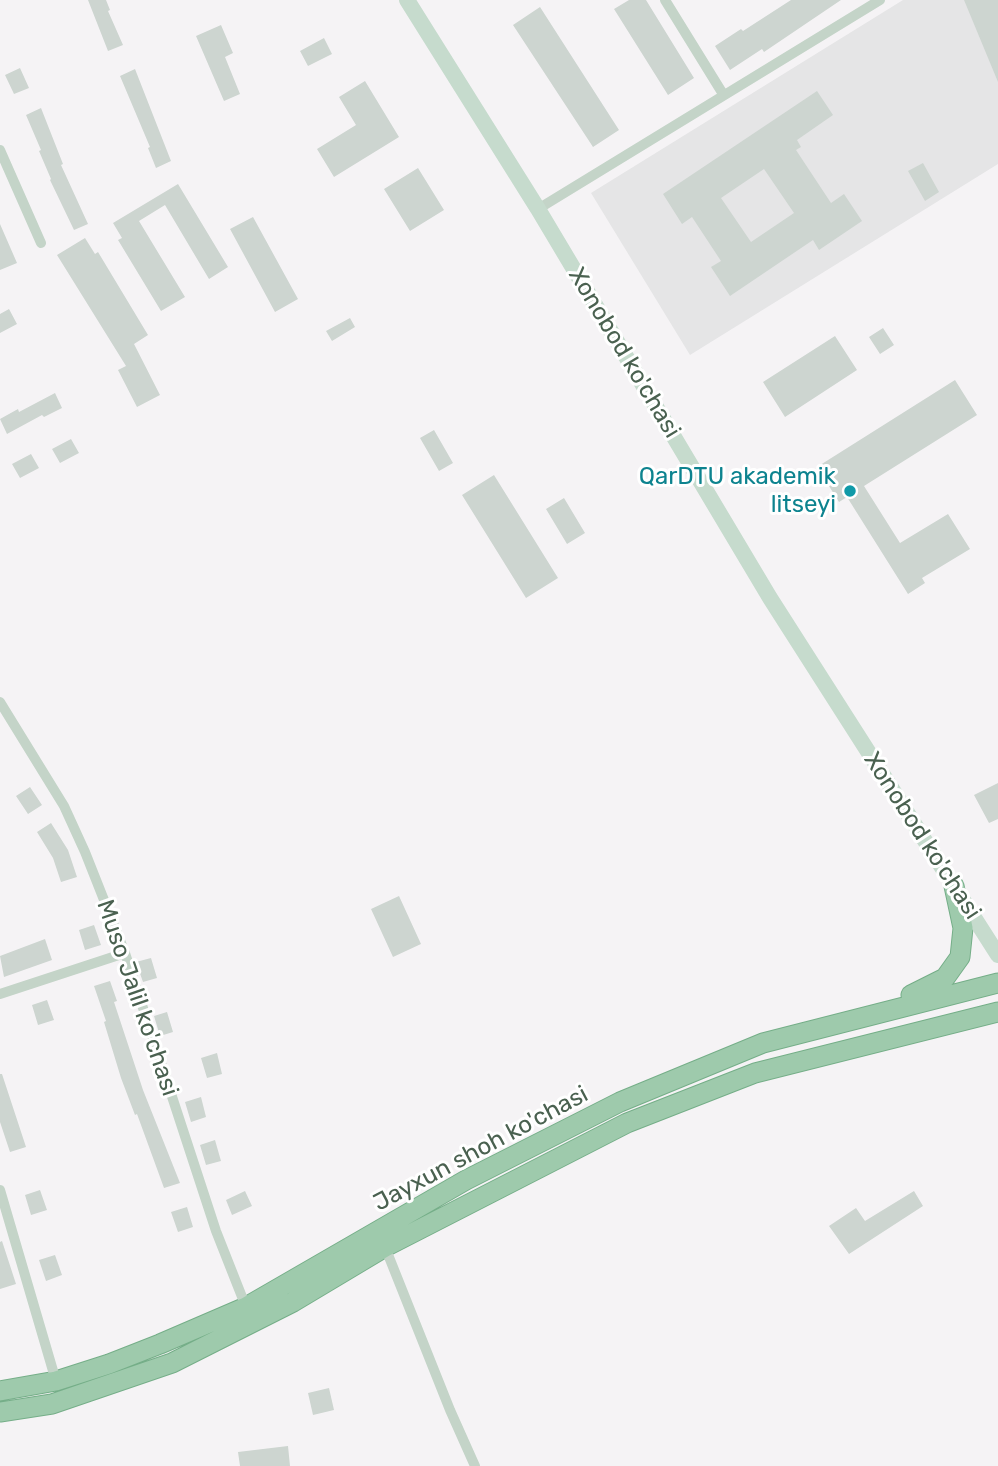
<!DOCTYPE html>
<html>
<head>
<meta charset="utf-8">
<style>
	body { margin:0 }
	canvas { display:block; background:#f5f3f5 }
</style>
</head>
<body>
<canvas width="998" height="1466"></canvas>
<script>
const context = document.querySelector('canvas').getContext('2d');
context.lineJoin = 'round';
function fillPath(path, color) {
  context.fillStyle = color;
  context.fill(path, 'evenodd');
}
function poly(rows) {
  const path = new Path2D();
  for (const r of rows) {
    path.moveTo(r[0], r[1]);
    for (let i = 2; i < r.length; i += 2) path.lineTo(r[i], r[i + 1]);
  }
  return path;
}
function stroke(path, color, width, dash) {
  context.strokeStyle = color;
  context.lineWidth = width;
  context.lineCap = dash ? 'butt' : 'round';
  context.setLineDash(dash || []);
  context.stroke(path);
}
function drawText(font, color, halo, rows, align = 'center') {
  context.font = font + ' Rubik,sans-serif';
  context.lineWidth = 6;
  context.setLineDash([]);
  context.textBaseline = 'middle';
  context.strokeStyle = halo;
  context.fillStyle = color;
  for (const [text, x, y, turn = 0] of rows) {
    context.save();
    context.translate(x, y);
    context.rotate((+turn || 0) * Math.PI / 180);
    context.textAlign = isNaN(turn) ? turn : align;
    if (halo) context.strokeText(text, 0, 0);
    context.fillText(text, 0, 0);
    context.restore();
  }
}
fillPath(poly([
	[903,0,998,0,998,164,690,355,591,193]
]), '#e5e5e6');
fillPath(poly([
	[88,0,106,0,110,10,108,11,123,45,108,51],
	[629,0,646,0,694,78,668,95,614,9],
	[791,0,841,0,764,52,762,49,730,70,715,46,741,29,743,31],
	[964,0,998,0,998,82],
	[540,7,619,130,593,147,513,25],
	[221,25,233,53,225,57,240,94,224,101,196,36],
	[324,38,332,54,308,66,300,51],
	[20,68,29,88,14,94,5,75],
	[135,69,171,161,156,168,148,148,150,147,120,76],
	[365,81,399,137,334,177,317,149,356,125,339,97],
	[817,91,833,115,797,140,801,147,796,150,831,203,844,194,862,221,819,250,813,240,730,296,711,267,721,261,692,217,682,224,663,194],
	[764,169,794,213,751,242,721,198],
	[41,108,63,164,61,165,88,224,74,230,50,180,51,179,39,151,41,150,26,115],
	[923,163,939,192,925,201,908,171],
	[418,168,444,210,410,231,384,189],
	[178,184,228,267,209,279,165,205,139,221,185,297,161,311,118,240,122,238,113,223],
	[253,217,298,299,275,312,230,229],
	[0,224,17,263,0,270],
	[85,238,95,254,98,252,148,335,134,344,160,395,137,407,118,370,126,366,57,255],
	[9,309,17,324,0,333,0,314],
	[350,318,355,327,332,341,326,331],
	[883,328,894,345,880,354,869,337],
	[835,336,857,370,785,417,763,382],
	[955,380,977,415,864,486,900,543,948,514,970,549,922,578,925,583,908,594,847,497,839,502,817,467],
	[55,393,62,408,44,417,42,415,7,434,0,419,18,409,19,412],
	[434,430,453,463,439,471,420,438],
	[71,439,79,453,60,463,52,449],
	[31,454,39,468,20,478,12,464],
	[494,475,558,578,526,598,462,495],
	[564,498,585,533,567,544,546,509],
	[998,783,998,819,989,823,974,795],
	[30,787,42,805,28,814,16,796],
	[51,823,68,850,77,877,61,882,53,858,37,832],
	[399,896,421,944,393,957,371,909],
	[94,925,101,945,85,950,79,930],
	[45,939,52,960,4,977,0,956],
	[151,958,157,978,143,982,136,962],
	[110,981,117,1001,114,1002,143,1090,180,1183,164,1188,137,1114,135,1115,121,1078,104,1022,106,1021,94,986],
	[47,1000,54,1020,38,1025,32,1005],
	[167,1012,173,1032,160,1036,154,1016],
	[217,1053,222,1074,207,1078,201,1058],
	[0,1074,2,1074,26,1147,10,1152,0,1122],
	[201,1097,206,1117,191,1122,185,1102],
	[215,1140,221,1161,206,1165,200,1145],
	[40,1190,47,1210,31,1215,25,1195],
	[245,1191,252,1206,232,1215,226,1200],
	[914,1191,923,1206,849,1254,829,1226,856,1208,865,1221],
	[187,1207,193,1227,178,1232,171,1212],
	[2,1241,16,1284,0,1289,0,1242],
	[55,1255,62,1275,46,1281,39,1260],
	[329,1388,334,1410,313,1415,308,1393],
	[288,1446,290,1466,240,1466,238,1452]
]), '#cdd5d0');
const trunk = poly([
	[911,995,945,978,960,957,963,928,954,886],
	[0,1391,56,1381,109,1364,160,1344,246,1307,466,1180,620,1102,763,1043,998,983],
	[0,1412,52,1404,172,1363,293,1302,385,1247,627,1123,755,1073,998,1012]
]);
stroke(trunk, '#75ae88', 21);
stroke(poly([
	[665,0,723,94],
	[0,150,41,243],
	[538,209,880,0],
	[0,702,64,806,85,852,125,953,216,1231,246,1307],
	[0,994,125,953],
	[0,1190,56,1381],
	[385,1247,450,1410,475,1466]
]), '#c4d4c8', 10);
stroke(poly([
	[407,0,538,209,770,598,998,955]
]), '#c6dbcd', 16);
stroke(trunk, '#9ecaac', 19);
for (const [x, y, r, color] of [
	[850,491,7,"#0f9aa8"]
]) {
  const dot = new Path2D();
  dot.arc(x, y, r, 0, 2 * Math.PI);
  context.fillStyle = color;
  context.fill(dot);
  stroke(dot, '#fff', 2.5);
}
drawText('24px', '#4a6150', '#fff', [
	["Xonobod ko'chasi",624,353,59],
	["Xonobod ko'chasi",922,836,57],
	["Muso Jalil ko'chasi",137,998,71],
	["Jayxun shoh ko'chasi",481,1149,-28]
]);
drawText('24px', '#0d838f', '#fff', [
	["QarDTU akademik",836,477],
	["litseyi",836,505]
], 'right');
</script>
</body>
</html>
